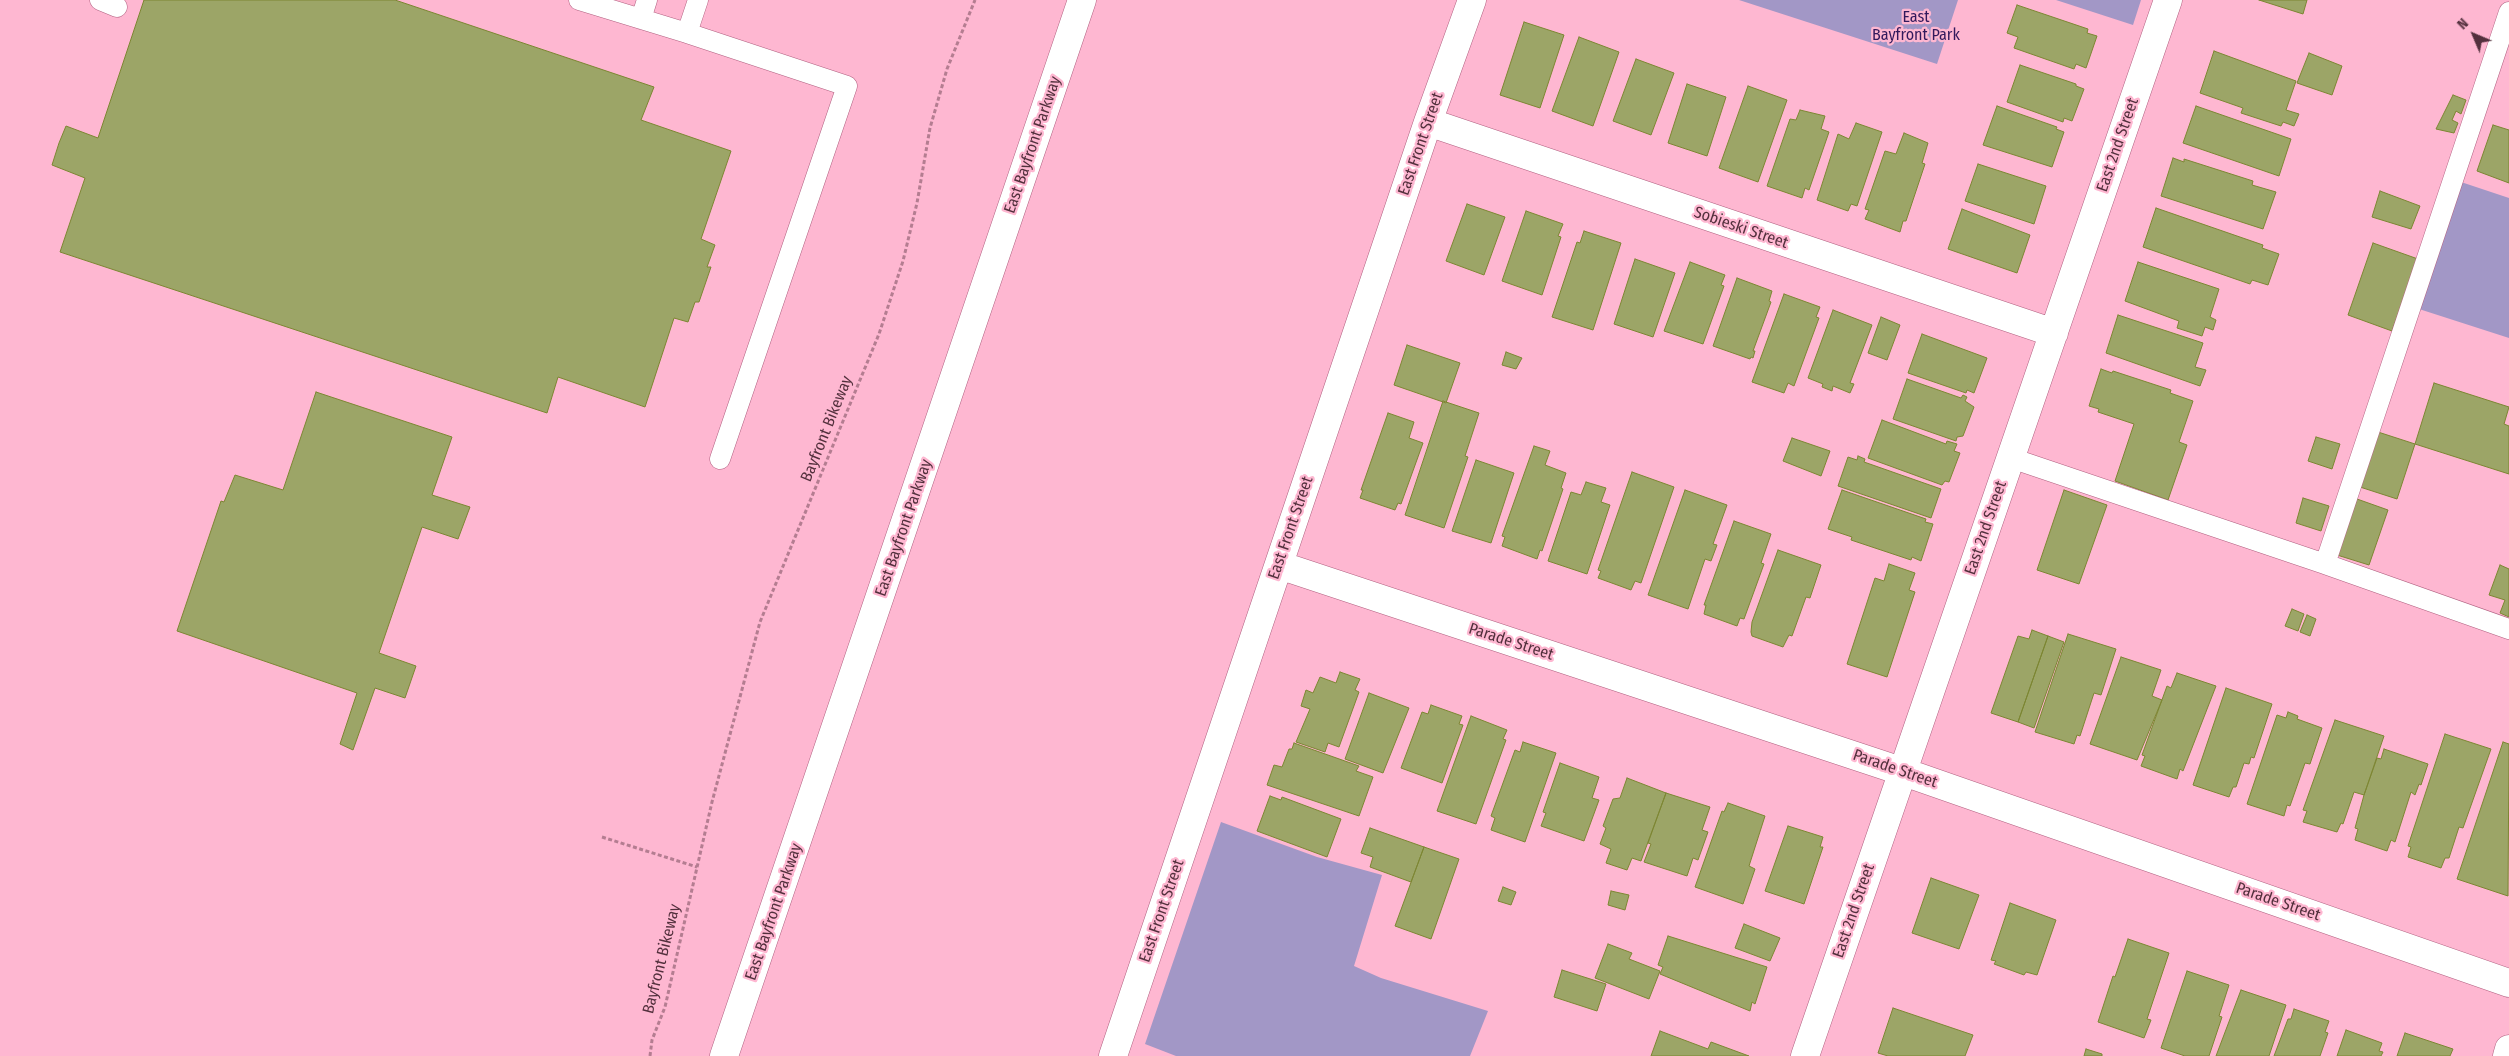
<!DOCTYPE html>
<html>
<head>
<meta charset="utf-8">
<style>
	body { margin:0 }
	#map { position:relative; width:2509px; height:1056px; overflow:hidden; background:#feb7d1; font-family:"Fira Sans Condensed",sans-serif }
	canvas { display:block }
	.north { position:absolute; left:2449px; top:10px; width:50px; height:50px; -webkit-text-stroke:4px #feb7d1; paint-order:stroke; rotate:315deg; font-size:14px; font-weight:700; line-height:20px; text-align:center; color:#53303d }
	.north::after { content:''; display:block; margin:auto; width:18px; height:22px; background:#53303d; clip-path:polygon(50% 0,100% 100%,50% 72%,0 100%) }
</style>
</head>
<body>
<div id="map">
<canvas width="2509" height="1056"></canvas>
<div class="north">N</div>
</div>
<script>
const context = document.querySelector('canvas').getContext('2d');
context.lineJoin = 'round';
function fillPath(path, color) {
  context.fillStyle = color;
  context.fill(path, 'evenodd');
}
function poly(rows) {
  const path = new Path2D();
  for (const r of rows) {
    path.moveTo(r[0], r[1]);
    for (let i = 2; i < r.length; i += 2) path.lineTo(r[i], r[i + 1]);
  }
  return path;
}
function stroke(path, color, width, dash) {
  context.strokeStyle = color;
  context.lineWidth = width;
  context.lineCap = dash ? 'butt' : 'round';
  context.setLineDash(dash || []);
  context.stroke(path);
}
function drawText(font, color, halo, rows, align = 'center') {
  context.font = font + ' "Fira Sans Condensed",sans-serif';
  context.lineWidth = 4.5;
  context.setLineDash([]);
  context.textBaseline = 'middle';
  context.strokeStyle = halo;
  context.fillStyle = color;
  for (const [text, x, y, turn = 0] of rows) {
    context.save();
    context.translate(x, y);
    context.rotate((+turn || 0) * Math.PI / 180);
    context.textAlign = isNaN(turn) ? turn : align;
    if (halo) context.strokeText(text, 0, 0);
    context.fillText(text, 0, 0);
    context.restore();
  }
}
fillPath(poly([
	[1739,0,1958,0,1937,64],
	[2056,0,2141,0,2133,25],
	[2461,182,2509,198,2509,338,2419,309],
	[1221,822,1317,857,1382,875,1354,966,1381,978,1488,1011,1470,1056,1176,1056,1145,1044]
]), '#a297c6');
const building = poly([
	[144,0,395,0,654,87,641,120,731,151,701,239,715,245,707,267,711,267,699,302,695,302,688,322,674,318,645,407,558,377,547,413,60,252,85,178,52,165,59,143,66,126,98,138,144,0],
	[2259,0,2307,0,2303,14,2259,0],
	[2017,5,2088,29,2087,33,2097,36,2086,68,2076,64,2074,69,2014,48,2018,37,2007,33,2017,5],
	[1524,22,1564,35,1540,108,1500,95,1524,22],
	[1579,37,1619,52,1593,126,1552,111,1579,37],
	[2214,51,2296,81,2286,110,2299,114,2294,126,2283,122,2281,126,2241,113,2243,108,2200,93,2214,51],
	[2309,53,2342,66,2332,95,2297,83,2309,53],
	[1636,59,1674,73,1651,135,1613,121,1636,59],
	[2020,65,2076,84,2076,86,2084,89,2072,121,2064,118,2063,122,2007,102,2020,65],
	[1687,84,1726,97,1707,156,1668,143,1687,84],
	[1748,86,1787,100,1758,182,1719,168,1748,86],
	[2453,95,2466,100,2461,114,2456,111,2452,120,2458,123,2454,133,2436,129,2453,95],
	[1997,106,2057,127,2056,129,2064,132,2052,167,1983,145,1997,106],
	[2196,106,2291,139,2279,176,2183,143,2196,106],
	[1800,110,1825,116,1821,129,1829,132,1809,190,1805,188,1802,198,1767,186,1790,119,1796,120,1800,110],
	[1856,123,1882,132,1857,206,1851,204,1848,211,1817,200,1838,134,1849,139,1856,123],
	[2493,125,2509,130,2509,183,2477,171,2493,125],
	[1904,133,1928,143,1922,163,1925,164,1906,221,1903,221,1900,232,1865,219,1869,210,1865,209,1885,151,1896,154,1904,133],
	[2173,158,2184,162,2184,159,2253,181,2252,185,2276,192,2263,229,2161,196,2173,158],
	[1978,164,2046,186,2034,224,1965,201,1978,164],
	[2380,191,2420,206,2411,229,2372,217,2380,191],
	[1467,204,1505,217,1484,275,1446,261,1467,204],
	[2156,208,2263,245,2262,248,2279,254,2268,285,2252,280,2250,284,2143,247,2156,208],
	[1962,209,2030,235,2017,273,1948,249,1962,209],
	[1526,211,1563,224,1558,236,1561,237,1542,295,1502,281,1526,211],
	[1584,231,1621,243,1593,330,1552,317,1577,242,1580,243,1584,231],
	[2373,243,2418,259,2392,331,2348,315,2373,243],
	[1635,259,1675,273,1653,337,1614,324,1635,259],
	[1690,262,1725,275,1721,285,1724,286,1703,344,1664,331,1690,262],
	[2138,262,2219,289,2210,317,2216,320,2213,330,2205,327,2202,336,2177,328,2179,321,2125,301,2138,262],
	[1737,278,1772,291,1769,301,1771,302,1753,351,1755,351,1753,358,1751,357,1750,359,1713,346,1737,278],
	[1784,294,1820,307,1816,317,1819,318,1794,386,1788,383,1784,393,1752,382,1784,294],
	[1833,310,1872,325,1850,383,1854,384,1850,393,1833,386,1832,391,1822,387,1823,384,1808,378,1833,310],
	[2118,315,2203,343,2195,367,2206,370,2200,386,2106,353,2118,315],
	[1881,317,1900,325,1887,360,1868,353,1881,317],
	[1922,334,1987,358,1974,393,1967,390,1966,393,1908,373,1922,334],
	[1407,345,1460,363,1446,403,1394,385,1407,345],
	[1506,352,1522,358,1516,369,1502,365,1506,352],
	[2101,369,2112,373,2113,371,2171,390,2170,393,2193,401,2179,442,2187,445,2168,500,2115,481,2134,424,2098,412,2099,409,2089,406,2101,369],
	[1907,379,1961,398,1963,395,1967,397,1965,401,1974,407,1963,436,1957,437,1956,441,1893,419,1907,379],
	[2434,383,2509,407,2504,424,2509,426,2509,474,2415,444,2434,383],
	[316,392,452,437,432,495,470,507,458,539,422,527,379,653,416,666,405,698,375,688,353,750,340,744,357,693,177,631,221,501,224,502,235,475,283,490,316,392],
	[1443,401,1479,413,1465,456,1468,457,1444,528,1405,515,1443,401],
	[1388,413,1414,422,1409,438,1423,443,1401,504,1398,503,1395,510,1360,498,1363,490,1361,490,1388,413],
	[1882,420,1946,444,1947,441,1957,444,1954,451,1960,453,1949,482,1945,481,1942,485,1868,458,1882,420],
	[2378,432,2415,444,2397,499,2360,487,2378,432],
	[2316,437,2340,444,2332,469,2308,461,2316,437],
	[1792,438,1830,451,1821,476,1783,461,1792,438],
	[1534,446,1550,451,1545,465,1566,473,1561,488,1563,489,1542,551,1540,550,1537,559,1502,546,1505,537,1502,536,1534,446],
	[1858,456,1865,459,1864,462,1941,489,1931,518,1838,486,1848,457,1857,460,1858,456],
	[1476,460,1514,473,1491,543,1452,531,1476,460],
	[1632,472,1674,487,1641,583,1635,581,1631,590,1598,578,1601,571,1598,570,1632,472],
	[1586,482,1606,488,1601,502,1610,505,1587,574,1548,561,1571,492,1581,495,1586,482],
	[1685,490,1727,505,1713,544,1717,545,1711,561,1705,559,1688,609,1648,595,1685,490],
	[1842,490,1926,519,1925,522,1933,524,1921,561,1912,557,1911,560,1851,540,1852,537,1828,529,1842,490],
	[2064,490,2107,505,2079,584,2037,570,2064,490],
	[2303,498,2329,506,2321,531,2296,523,2303,498],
	[2357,499,2388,510,2369,565,2337,555,2357,499],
	[1734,521,1771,534,1761,563,1764,564,1744,619,1740,618,1737,626,1704,614,1706,605,1704,605,1734,521],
	[1778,550,1821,565,1810,598,1806,597,1792,636,1789,635,1783,647,1752,636,1751,632,1752,622,1778,550],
	[1889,564,1915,573,1909,590,1915,592,1887,677,1847,664,1875,578,1884,581,1889,564],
	[2500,565,2509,569,2509,617,2500,613,2505,600,2489,595,2500,565],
	[2292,609,2304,614,2298,631,2285,626,2292,609],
	[2307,615,2316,619,2310,636,2300,632,2307,615],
	[2032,630,2048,636,2018,722,1991,713,2018,636,2029,639,2032,630],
	[2068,634,2116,649,2101,695,2094,693,2080,736,2077,735,2074,744,2035,732,2068,634],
	[2048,636,2064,642,2034,728,2018,722,2048,636],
	[2121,657,2161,670,2152,696,2162,700,2137,760,2090,744,2121,657],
	[1340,672,1360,679,1355,690,1359,692,1339,747,1328,743,1325,752,1296,742,1310,709,1301,706,1306,690,1313,693,1320,677,1336,683,1340,672],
	[2177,673,2216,686,2183,771,2180,769,2177,779,2141,766,2145,756,2142,755,2167,686,2171,688,2177,673],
	[2226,688,2272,704,2254,758,2251,757,2249,764,2244,763,2236,787,2233,787,2229,797,2193,785,2226,688],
	[1369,693,1409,708,1383,773,1345,759,1369,693],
	[1431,705,1462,716,1459,724,1463,725,1442,783,1401,768,1422,712,1428,714,1431,705],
	[2288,712,2298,716,2297,719,2322,728,2310,764,2305,763,2290,806,2287,805,2284,816,2247,804,2277,715,2286,718,2288,712],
	[1471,716,1507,730,1503,739,1506,740,1476,824,1437,811,1471,716],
	[2335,720,2384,736,2364,795,2354,792,2343,824,2341,823,2337,832,2303,822,2307,811,2303,810,2335,720],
	[2445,734,2491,749,2463,828,2459,827,2449,858,2445,858,2441,868,2408,857,2411,847,2408,846,2445,734],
	[1523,742,1556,753,1525,842,1491,830,1495,818,1491,816,1515,750,1520,752,1523,742],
	[2503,742,2509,744,2508,896,2457,879,2503,742],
	[1294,743,1359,766,1356,771,1373,777,1359,816,1267,785,1274,765,1282,767,1289,749,1292,749,1294,743],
	[2384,749,2428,764,2421,785,2419,784,2415,795,2411,792,2395,842,2391,840,2387,851,2355,840,2358,829,2355,828,2364,795,2377,758,2381,759,2384,749],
	[1560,763,1599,777,1592,798,1599,800,1584,841,1541,826,1546,813,1543,812,1560,763],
	[1627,778,1666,793,1641,861,1632,858,1627,870,1606,863,1611,849,1600,844,1606,828,1603,826,1613,799,1620,798,1627,778],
	[1666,793,1710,807,1702,830,1708,832,1698,860,1693,858,1687,876,1644,862,1651,844,1648,843,1666,793],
	[1270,796,1281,800,1282,797,1341,819,1327,857,1257,831,1270,796],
	[1728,803,1765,816,1749,866,1755,869,1743,904,1695,887,1722,811,1724,812,1728,803],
	[1788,826,1823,837,1820,847,1823,847,1804,904,1765,891,1788,826],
	[1370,828,1424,847,1411,882,1370,867,1373,857,1361,853,1370,828],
	[1424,847,1459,859,1431,939,1395,926,1424,847],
	[1931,878,1979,895,1959,949,1912,933,1931,878],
	[1503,887,1516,892,1511,905,1498,901,1503,887],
	[1611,891,1629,895,1625,910,1608,905,1611,891],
	[2010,903,2056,920,2037,975,2026,972,2024,975,1994,964,1996,961,1991,960,2010,903],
	[1744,924,1780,938,1770,961,1735,948,1744,924],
	[1668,936,1767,967,1755,1004,1752,1002,1750,1011,1660,974,1663,967,1658,965,1668,936],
	[2128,939,2169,953,2147,1019,2151,1020,2144,1038,2098,1022,2113,976,2115,977,2128,939],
	[1608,944,1632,953,1629,959,1660,971,1649,999,1595,978,1608,944],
	[1562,970,1606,984,1597,1011,1554,997,1562,970],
	[2187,971,2229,985,2219,1016,2222,1017,2209,1056,2185,1056,2161,1048,2187,971],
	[2241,990,2286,1005,2269,1056,2216,1056,2241,990],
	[1893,1008,1973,1035,1965,1056,1888,1056,1878,1053,1893,1008],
	[2294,1009,2329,1021,2325,1032,2328,1033,2320,1056,2274,1056,2288,1019,2291,1019,2294,1009],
	[2346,1030,2382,1043,2379,1051,2383,1052,2381,1056,2337,1056,2346,1030],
	[1660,1031,1708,1049,1711,1042,1749,1056,1651,1056,1660,1031],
	[2405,1033,2453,1049,2450,1056,2397,1056,2405,1033],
	[2086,1049,2102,1054,2102,1056,2084,1056,2086,1049]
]);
fillPath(building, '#9ca567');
stroke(building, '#7c8632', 1);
const service = poly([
	[100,0,117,7],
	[579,0,687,33],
	[698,0,687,33,847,86,720,459],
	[641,19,647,0],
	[2011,458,2325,564,2509,12],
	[2325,564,2509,629]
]);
const minor = poly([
	[1428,122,2054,333],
	[1279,565,1901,771,2509,983],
	[1113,1056,1428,122,1472,0],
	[1805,1056,2168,0],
	[2507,1056,2509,1049]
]);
const trunk = poly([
	[724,1056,1082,0]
]);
stroke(service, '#b16181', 21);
stroke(minor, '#b16181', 29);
stroke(trunk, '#b16181', 29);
stroke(poly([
	[602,837,697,867],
	[650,1056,652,1040,665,1007,712,802,760,622,879,334,903,261,917,203,930,128,947,69,975,0]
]), '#b47d91', 3, [4, 2.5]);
stroke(service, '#fff', 20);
stroke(minor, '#fff', 28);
stroke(trunk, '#fff', 28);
drawText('16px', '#32195c', '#feb7d1', [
	["East",1916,18],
	["Bayfront Park",1916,36]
]);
drawText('16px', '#53303d', '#feb7d1', [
	["East Front Street",1421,144,-71],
	["East Bayfront Parkway",1033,145,-71],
	["East 2nd Street",2118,145,-71],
	["Sobieski Street",1741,228,19],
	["Bayfront Bikeway",827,429,-68],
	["East Bayfront Parkway",904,528,-71],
	["East Front Street",1291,528,-71],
	["East 2nd Street",1986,528,-71],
	["Parade Street",1511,642,18],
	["Parade Street",1895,769,19],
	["Parade Street",2278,902,19],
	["East Front Street",1162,911,-71],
	["East 2nd Street",1854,911,-71],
	["East Bayfront Parkway",774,912,-71],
	["Bayfront Bikeway",662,959,-76]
]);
</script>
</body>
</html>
